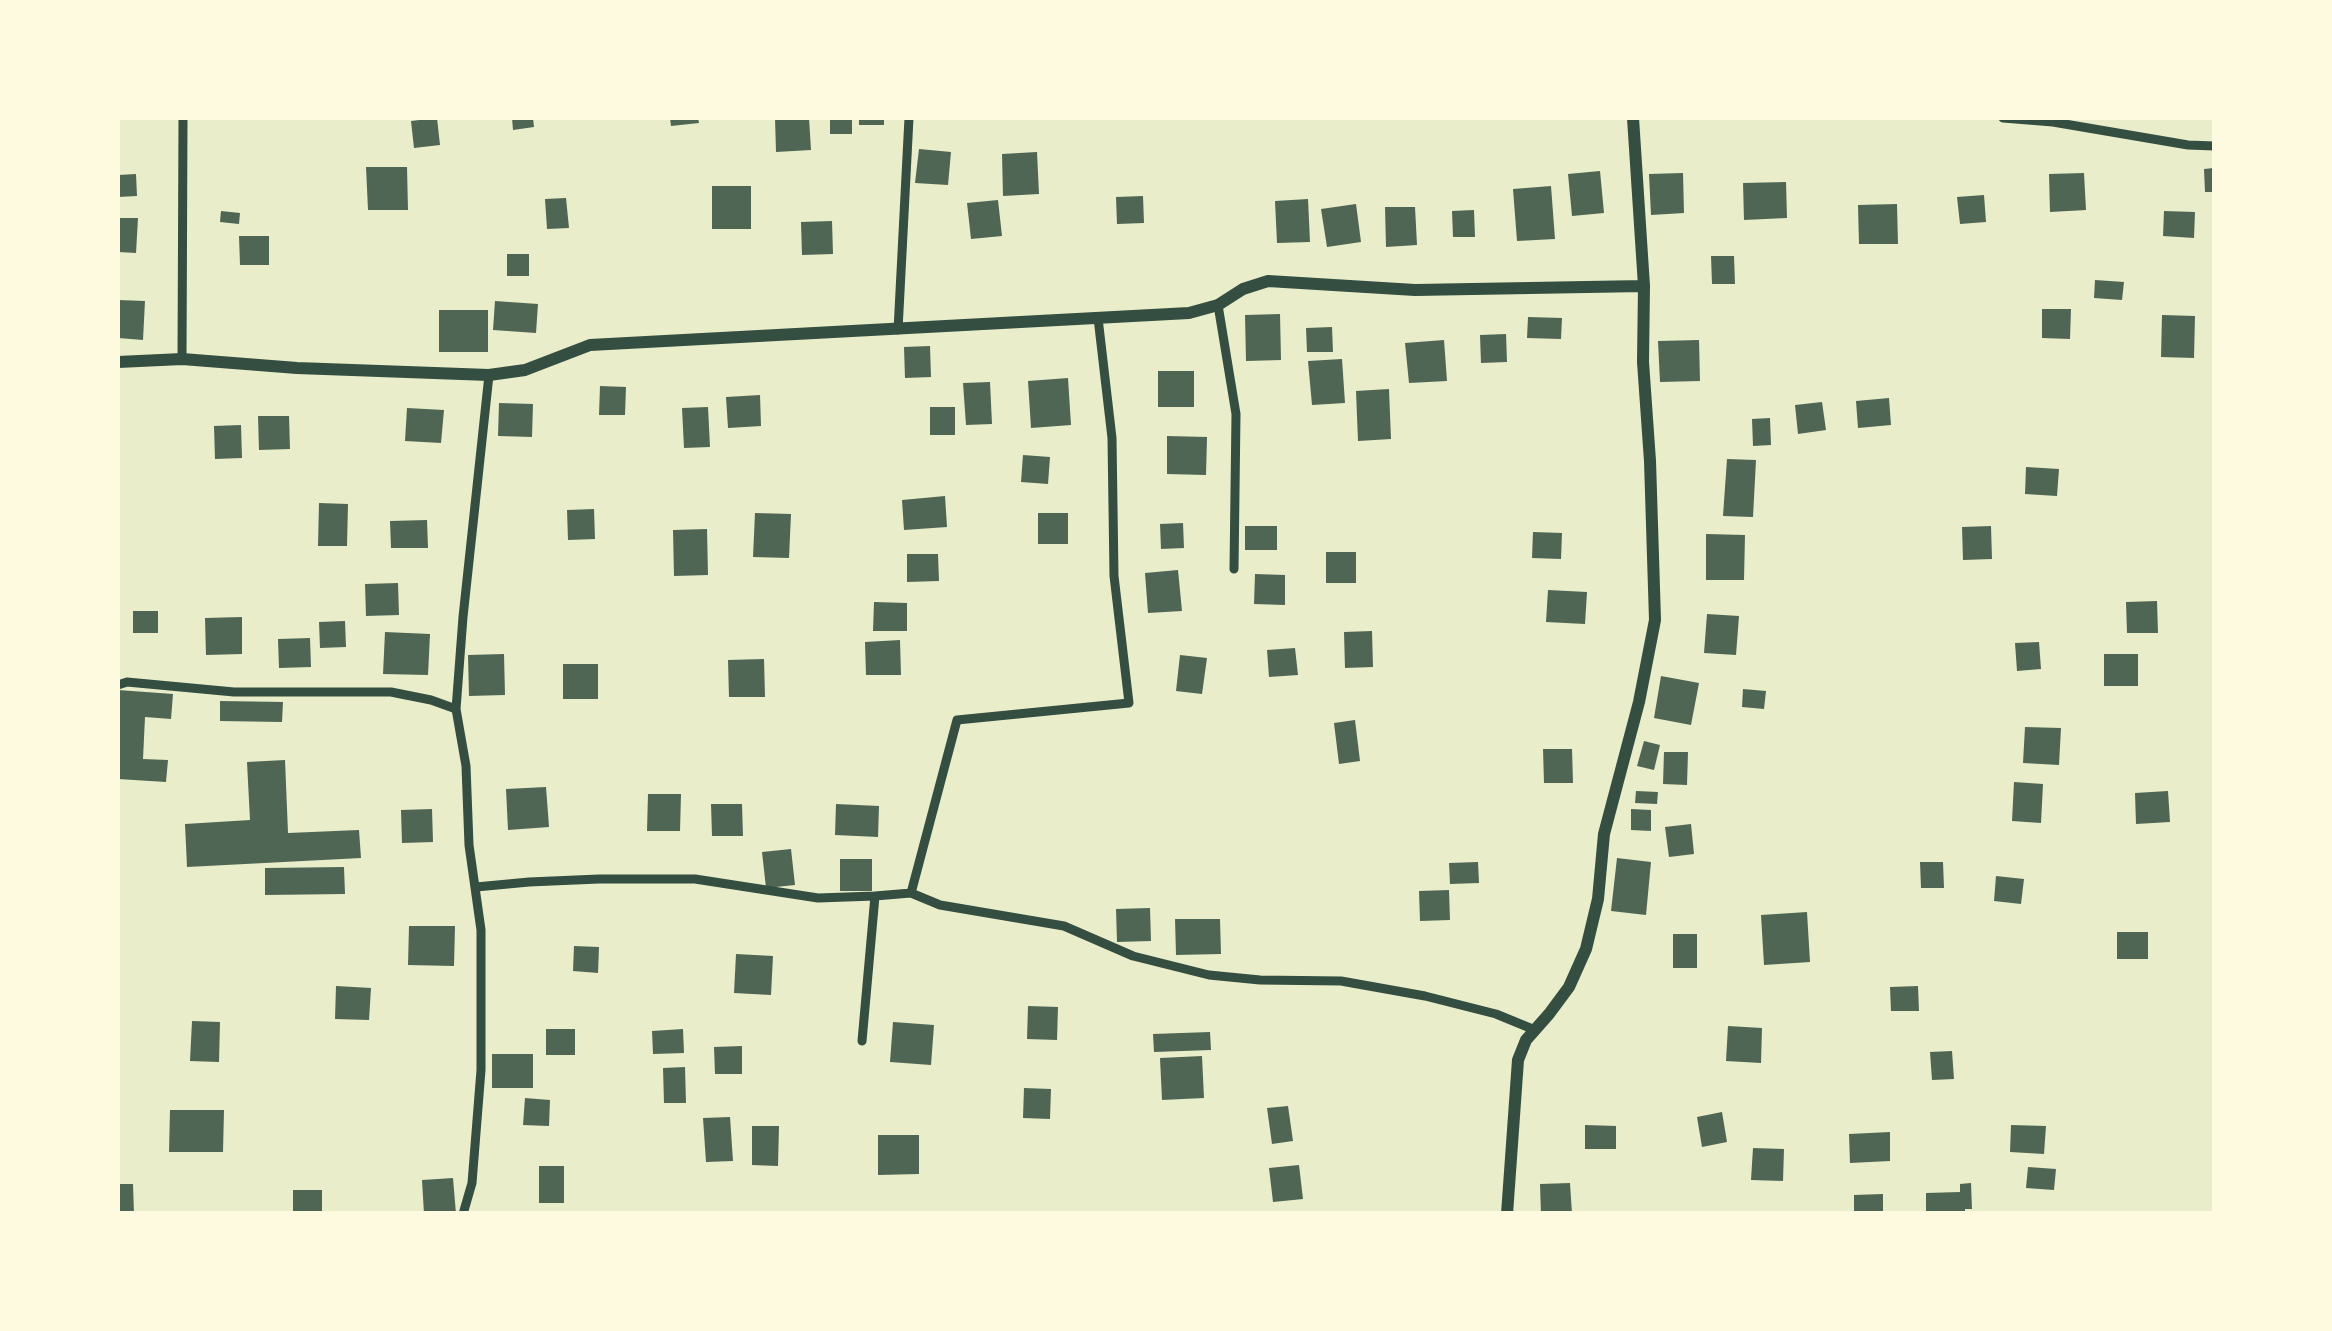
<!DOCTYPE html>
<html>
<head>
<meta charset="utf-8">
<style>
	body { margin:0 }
	#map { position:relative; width:2332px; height:1331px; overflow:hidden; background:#e9edc9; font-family:"Sofia Sans Condensed",sans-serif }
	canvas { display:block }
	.frame { position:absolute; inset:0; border:120px solid #fefae0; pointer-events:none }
</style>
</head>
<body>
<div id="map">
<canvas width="2332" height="1331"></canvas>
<div class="frame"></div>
</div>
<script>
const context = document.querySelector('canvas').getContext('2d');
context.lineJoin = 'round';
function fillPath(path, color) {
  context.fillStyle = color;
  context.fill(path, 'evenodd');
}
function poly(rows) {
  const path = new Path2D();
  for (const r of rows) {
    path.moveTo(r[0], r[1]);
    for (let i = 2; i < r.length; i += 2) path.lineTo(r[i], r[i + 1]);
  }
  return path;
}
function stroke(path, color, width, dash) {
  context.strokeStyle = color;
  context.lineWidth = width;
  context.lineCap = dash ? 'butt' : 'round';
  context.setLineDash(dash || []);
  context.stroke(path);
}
fillPath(poly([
	[437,118,440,145,414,148,411,121],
	[512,118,533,118,534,127,513,130],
	[670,118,698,118,699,123,671,126],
	[775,118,809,118,811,150,776,152],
	[830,118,852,118,852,134,830,134],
	[859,118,884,118,884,125,859,125],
	[919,149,951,152,948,185,915,183],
	[1037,152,1039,194,1003,196,1002,154],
	[366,167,407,167,408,210,368,210],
	[2214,168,2214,192,2205,192,2204,169],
	[1600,171,1604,213,1572,216,1568,174],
	[1683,173,1684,213,1651,215,1649,174],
	[2084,173,2086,210,2050,212,2049,174],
	[136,174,137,196,118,197,118,175],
	[1786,182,1787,218,1744,220,1743,183],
	[712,186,751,186,751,229,712,229],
	[1551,186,1555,239,1517,241,1513,189],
	[1984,195,1986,222,1960,224,1957,197],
	[1143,196,1144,223,1117,224,1116,197],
	[566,198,569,228,547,229,545,199],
	[1308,199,1310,242,1277,243,1275,201],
	[998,200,1002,236,971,239,967,203],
	[1356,204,1361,242,1327,247,1321,209],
	[1897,204,1898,244,1859,244,1858,205],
	[1385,207,1415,207,1417,245,1386,247],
	[1474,210,1475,237,1453,237,1452,211],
	[221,211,240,213,239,224,220,222],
	[2164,211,2195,212,2194,238,2163,236],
	[118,218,138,218,136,253,118,252],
	[832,221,833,254,802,255,801,222],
	[239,236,269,236,269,265,240,265],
	[507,254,529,254,529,276,507,276],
	[1711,256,1734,256,1735,284,1712,284],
	[2095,280,2124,282,2122,300,2094,298],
	[118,300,145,301,143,340,118,338],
	[495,301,538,304,536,333,493,330],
	[2042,309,2071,309,2070,339,2042,338],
	[439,310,488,310,488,352,439,352],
	[1280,314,1281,360,1246,361,1245,315],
	[2162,315,2195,316,2194,358,2161,357],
	[1528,317,1562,318,1561,339,1527,338],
	[1332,327,1333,352,1307,352,1306,328],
	[1506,334,1507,362,1481,363,1480,335],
	[1444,340,1447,381,1409,383,1405,343],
	[1699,340,1700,381,1660,382,1658,341],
	[930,346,931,377,905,378,904,347],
	[1342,359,1345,403,1312,405,1308,361],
	[1158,371,1194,371,1194,407,1158,407],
	[1068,378,1071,425,1031,428,1028,381],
	[990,382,992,424,966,425,963,383],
	[600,386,626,387,625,415,599,415],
	[1389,389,1391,439,1358,441,1356,391],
	[760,395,761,426,728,428,726,397],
	[1889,398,1891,425,1858,428,1856,401],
	[1822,402,1826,430,1798,434,1795,405],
	[499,403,533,404,532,437,498,436],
	[708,407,710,447,684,448,682,408],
	[930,407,955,407,955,435,930,435],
	[407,408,444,410,441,443,405,441],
	[258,416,289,416,290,449,259,450],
	[1770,418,1771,445,1753,446,1752,419],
	[241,425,242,458,215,459,214,426],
	[1167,436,1207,437,1206,475,1167,474],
	[1023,455,1050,457,1048,484,1021,482],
	[1727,459,1756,460,1753,517,1723,516],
	[2026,467,2059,469,2057,496,2025,494],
	[945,496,947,527,904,530,902,500],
	[319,503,348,504,347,546,318,546],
	[594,509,595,539,568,540,567,510],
	[755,513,791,514,789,558,753,557],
	[1038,513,1068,513,1068,544,1038,544],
	[427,520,428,548,391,548,390,521],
	[1183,523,1184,548,1161,549,1160,524],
	[1245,526,1277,526,1277,550,1245,550],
	[1991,526,1992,559,1963,560,1962,527],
	[707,529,708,575,674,576,673,530],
	[1533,532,1562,533,1561,559,1532,558],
	[1706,534,1745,535,1744,580,1706,580],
	[1326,552,1356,552,1356,583,1326,583],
	[907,554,938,554,939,581,907,582],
	[1178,570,1182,611,1148,613,1145,573],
	[1255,574,1285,575,1285,605,1254,604],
	[398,583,399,615,366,616,365,584],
	[1548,590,1587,592,1585,624,1546,622],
	[2157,601,2158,633,2127,633,2126,602],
	[874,602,907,603,907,631,873,631],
	[133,611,158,611,158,633,133,633],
	[1707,614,1739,616,1736,655,1704,653],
	[242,617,242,654,206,655,205,618],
	[345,621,346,647,320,648,319,622],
	[1372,631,1373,667,1345,668,1344,632],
	[385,632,430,634,428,675,383,674],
	[310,638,311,667,279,668,278,639],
	[900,640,901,675,866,675,865,642],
	[2039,642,2041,669,2017,671,2015,643],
	[1295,648,1298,675,1269,677,1267,650],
	[504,654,505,695,469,696,468,655],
	[2104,654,2138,654,2138,686,2104,686],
	[1180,655,1207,658,1202,694,1176,691],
	[764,659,765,697,729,697,728,660],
	[563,664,598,664,598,699,563,699],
	[1661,676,1699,683,1691,725,1654,718],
	[1743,689,1766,691,1764,709,1742,707],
	[118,690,173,694,171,719,145,717,143,759,168,760,166,782,118,779],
	[220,701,283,702,282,722,220,721],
	[1355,720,1360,761,1339,764,1334,723],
	[2025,727,2061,728,2059,765,2023,763],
	[1644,741,1660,745,1654,770,1637,766],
	[1543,749,1572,749,1573,783,1544,783],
	[1664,752,1688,752,1687,785,1663,784],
	[285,760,288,833,359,830,361,858,187,867,185,824,250,820,247,762],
	[2014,782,2043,784,2041,823,2012,821],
	[546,787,549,827,508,830,506,789],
	[1636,791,1658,792,1657,804,1635,803],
	[2168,791,2170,822,2136,824,2135,793],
	[648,794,681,794,680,831,647,831],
	[711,804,742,804,743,836,712,836],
	[836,804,879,806,878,837,835,835],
	[432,809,433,842,402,843,401,810],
	[1631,809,1651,810,1651,831,1631,830],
	[1691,824,1694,854,1669,857,1665,827],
	[791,849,795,885,766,888,762,852],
	[1617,858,1651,862,1646,915,1611,911],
	[840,859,872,859,872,891,840,891],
	[1478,862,1479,883,1450,884,1449,863],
	[1920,862,1943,862,1944,888,1921,888],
	[344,867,345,894,265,895,265,868],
	[1996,876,2024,879,2021,904,1994,901],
	[1449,890,1450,920,1420,921,1419,891],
	[1150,908,1151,941,1117,942,1116,909],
	[1807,912,1810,962,1764,965,1761,915],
	[1175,919,1220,919,1221,954,1176,955],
	[409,926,455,926,454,966,408,965],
	[2117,932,2148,932,2148,959,2117,959],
	[1673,934,1697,934,1697,968,1673,968],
	[574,946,599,947,598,973,573,971],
	[736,954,773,956,771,995,734,993],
	[336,986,371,988,369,1020,335,1019],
	[1918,986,1919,1011,1891,1011,1890,987],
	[1028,1006,1058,1007,1057,1040,1027,1039],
	[192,1021,220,1022,219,1062,190,1061],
	[893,1022,934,1025,931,1065,890,1062],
	[1728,1026,1762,1028,1761,1063,1726,1061],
	[546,1029,575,1029,575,1055,546,1055],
	[683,1029,684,1053,653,1054,652,1031],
	[1210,1032,1211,1050,1154,1052,1153,1034],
	[742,1046,742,1074,715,1074,714,1047],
	[1952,1051,1954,1079,1932,1080,1930,1052],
	[492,1054,533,1054,533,1088,492,1088],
	[1202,1056,1204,1098,1162,1100,1160,1058],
	[685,1067,686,1103,664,1103,663,1068],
	[1024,1088,1051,1089,1050,1119,1023,1118],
	[525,1098,550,1100,549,1126,523,1125],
	[1288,1106,1293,1141,1272,1144,1267,1108],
	[170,1110,224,1110,223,1152,169,1152],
	[1722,1112,1727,1142,1702,1147,1697,1117],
	[730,1117,733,1161,706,1162,703,1118],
	[1585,1125,1616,1126,1616,1149,1585,1149],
	[2011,1125,2046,1126,2044,1154,2010,1152],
	[752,1126,779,1126,778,1166,752,1165],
	[1890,1132,1890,1161,1850,1163,1849,1134],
	[878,1135,919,1135,919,1174,878,1175],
	[1753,1148,1784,1149,1783,1181,1751,1180],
	[1299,1165,1303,1199,1273,1202,1269,1168],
	[539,1166,564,1166,564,1203,539,1203],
	[2028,1167,2056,1169,2054,1190,2026,1188],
	[453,1178,456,1214,424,1214,422,1180],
	[1570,1183,1572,1214,1541,1214,1540,1184],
	[1971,1183,1972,1209,1965,1209,1965,1214,1926,1214,1926,1193,1960,1192,1960,1184],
	[118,1184,133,1184,134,1214,118,1214],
	[293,1190,322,1190,322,1214,293,1214],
	[1883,1194,1883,1214,1854,1214,1854,1195]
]), '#4f6655');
stroke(poly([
	[2003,118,2053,122,2188,145,2214,146],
	[1218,305,1236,414,1234,569],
	[898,330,909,118],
	[182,359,183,118],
	[118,685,127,682,234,692,391,692,431,700,456,709],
	[476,887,529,882,599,879,695,879,818,898,875,896],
	[911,893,940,905,1064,926,1133,956,1209,975,1260,980,1341,981,1425,996,1496,1014,1535,1030],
	[862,1041,875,896,911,893,957,720,1129,703,1114,576,1112,438,1098,318],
	[463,1214,472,1183,481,1070,481,930,469,845,466,766,456,709,463,617,489,375]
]), '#344e41', 9);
stroke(poly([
	[118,362,182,359,297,368,489,375,525,370,590,345,1189,313,1218,305,1243,289,1268,281,1415,290,1644,286],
	[1507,1214,1518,1060,1526,1040,1549,1014,1569,987,1586,949,1598,899,1604,834,1639,702,1655,620,1650,461,1643,362,1644,286,1633,118]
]), '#344e41', 12);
</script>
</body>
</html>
